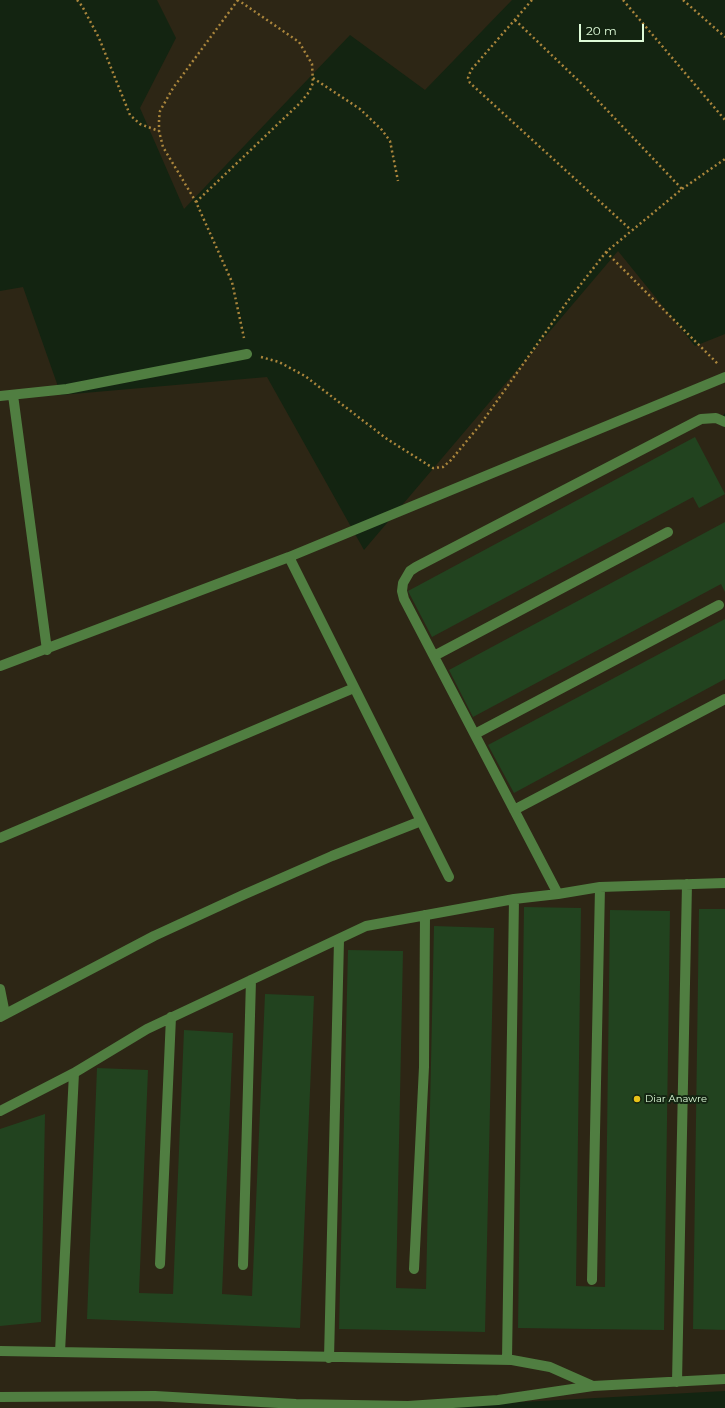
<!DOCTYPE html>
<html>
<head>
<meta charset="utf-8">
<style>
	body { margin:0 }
	#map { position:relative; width:725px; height:1408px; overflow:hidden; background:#132411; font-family:Montserrat,sans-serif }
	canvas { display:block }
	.scale { position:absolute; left:579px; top:24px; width:65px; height:18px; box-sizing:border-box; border:2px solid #defbd8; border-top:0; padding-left:5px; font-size:12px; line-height:14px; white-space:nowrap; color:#defbd8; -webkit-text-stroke:3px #132411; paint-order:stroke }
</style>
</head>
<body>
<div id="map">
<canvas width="725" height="1408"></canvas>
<div class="scale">20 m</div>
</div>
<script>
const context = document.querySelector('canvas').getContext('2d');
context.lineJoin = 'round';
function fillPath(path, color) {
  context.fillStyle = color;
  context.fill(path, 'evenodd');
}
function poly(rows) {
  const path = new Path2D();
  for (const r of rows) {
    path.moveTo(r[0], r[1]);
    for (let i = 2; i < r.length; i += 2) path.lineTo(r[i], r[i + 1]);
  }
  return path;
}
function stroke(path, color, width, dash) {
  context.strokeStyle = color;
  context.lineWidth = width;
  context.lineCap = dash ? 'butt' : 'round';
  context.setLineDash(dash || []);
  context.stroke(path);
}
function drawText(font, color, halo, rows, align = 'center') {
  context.font = font + ' Montserrat,sans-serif';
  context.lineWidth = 4;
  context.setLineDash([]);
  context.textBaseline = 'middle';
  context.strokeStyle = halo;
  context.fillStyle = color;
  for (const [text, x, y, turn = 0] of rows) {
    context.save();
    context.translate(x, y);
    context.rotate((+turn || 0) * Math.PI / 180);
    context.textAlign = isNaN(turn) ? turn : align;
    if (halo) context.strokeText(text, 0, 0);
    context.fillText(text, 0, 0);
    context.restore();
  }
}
fillPath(poly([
	[157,0,512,0,425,90,350,35,184,209,140,108,176,38],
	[618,251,695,346,725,334,725,413,721,418,725,427,725,1391,411,1408,0,1408,0,291,23,287,61,395,267,377,364,550]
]), '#2d2615');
fillPath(poly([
	[695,437,725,494,699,508,693,497,432,637,408,591],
	[725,522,725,592,721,584,473,717,449,670],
	[725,619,725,679,514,793,488,745],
	[524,907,581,908,576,1286,605,1287,610,910,670,911,664,1330,518,1328],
	[699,909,725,909,725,1330,693,1329],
	[434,926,494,928,485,1332,339,1329,348,950,403,951,396,1288,426,1289],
	[265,994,314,996,300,1328,87,1319,97,1068,148,1070,139,1293,173,1294,184,1030,233,1033,222,1294,252,1296],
	[45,1114,41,1322,0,1326,0,1129]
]), '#22431f');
stroke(poly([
	[77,0,82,6,99,38,130,115,140,124,159,131],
	[238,0,173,88,160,111,159,119,159,131,163,147,196,202,232,282,244,338],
	[532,0,471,70,468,78,470,83,631,230],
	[623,0,725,120],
	[683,0,725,37],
	[515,20,584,86,682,189],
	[313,78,360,109,382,130,390,141,398,181],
	[196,202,300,103,309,92,313,83,312,64,299,42,238,0],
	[606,252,718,364],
	[261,357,279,362,305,376,387,439,433,468,443,467,451,460,480,425,567,302,606,252,682,189,725,159]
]), '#ab863c', 2.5, [2, 3]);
stroke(poly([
	[13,395,47,650],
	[0,396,67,389,247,354],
	[289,557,449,877],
	[434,656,668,532],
	[0,666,289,557,725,377],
	[475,734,719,605],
	[514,810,725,699],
	[0,838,354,688],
	[558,894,404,599,402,591,403,583,410,571,416,567,701,419,716,418,725,422],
	[0,989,5,1014],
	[0,1017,154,936,243,895,332,856,421,821],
	[0,1111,74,1073],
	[160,1264,171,1017],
	[243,1265,251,980],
	[414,1269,424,1067,425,915],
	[592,1280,600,887],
	[0,1351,512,1360,550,1367,593,1386],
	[60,1352,74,1073,147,1029,366,926,514,899,558,894,600,887,725,883],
	[329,1358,339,940],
	[507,1360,514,899],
	[677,1382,687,884],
	[0,1397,155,1396,296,1404,408,1406,498,1400,593,1386,725,1379]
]), '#507e41', 10);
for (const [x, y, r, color] of [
	[637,1099,4,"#e7c218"]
]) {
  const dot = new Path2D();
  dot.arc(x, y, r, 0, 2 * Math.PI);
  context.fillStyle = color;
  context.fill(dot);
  stroke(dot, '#132411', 1.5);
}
drawText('10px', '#defbd8', '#132411', [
	["Diar Anawre",645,1099]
], 'left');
</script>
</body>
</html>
